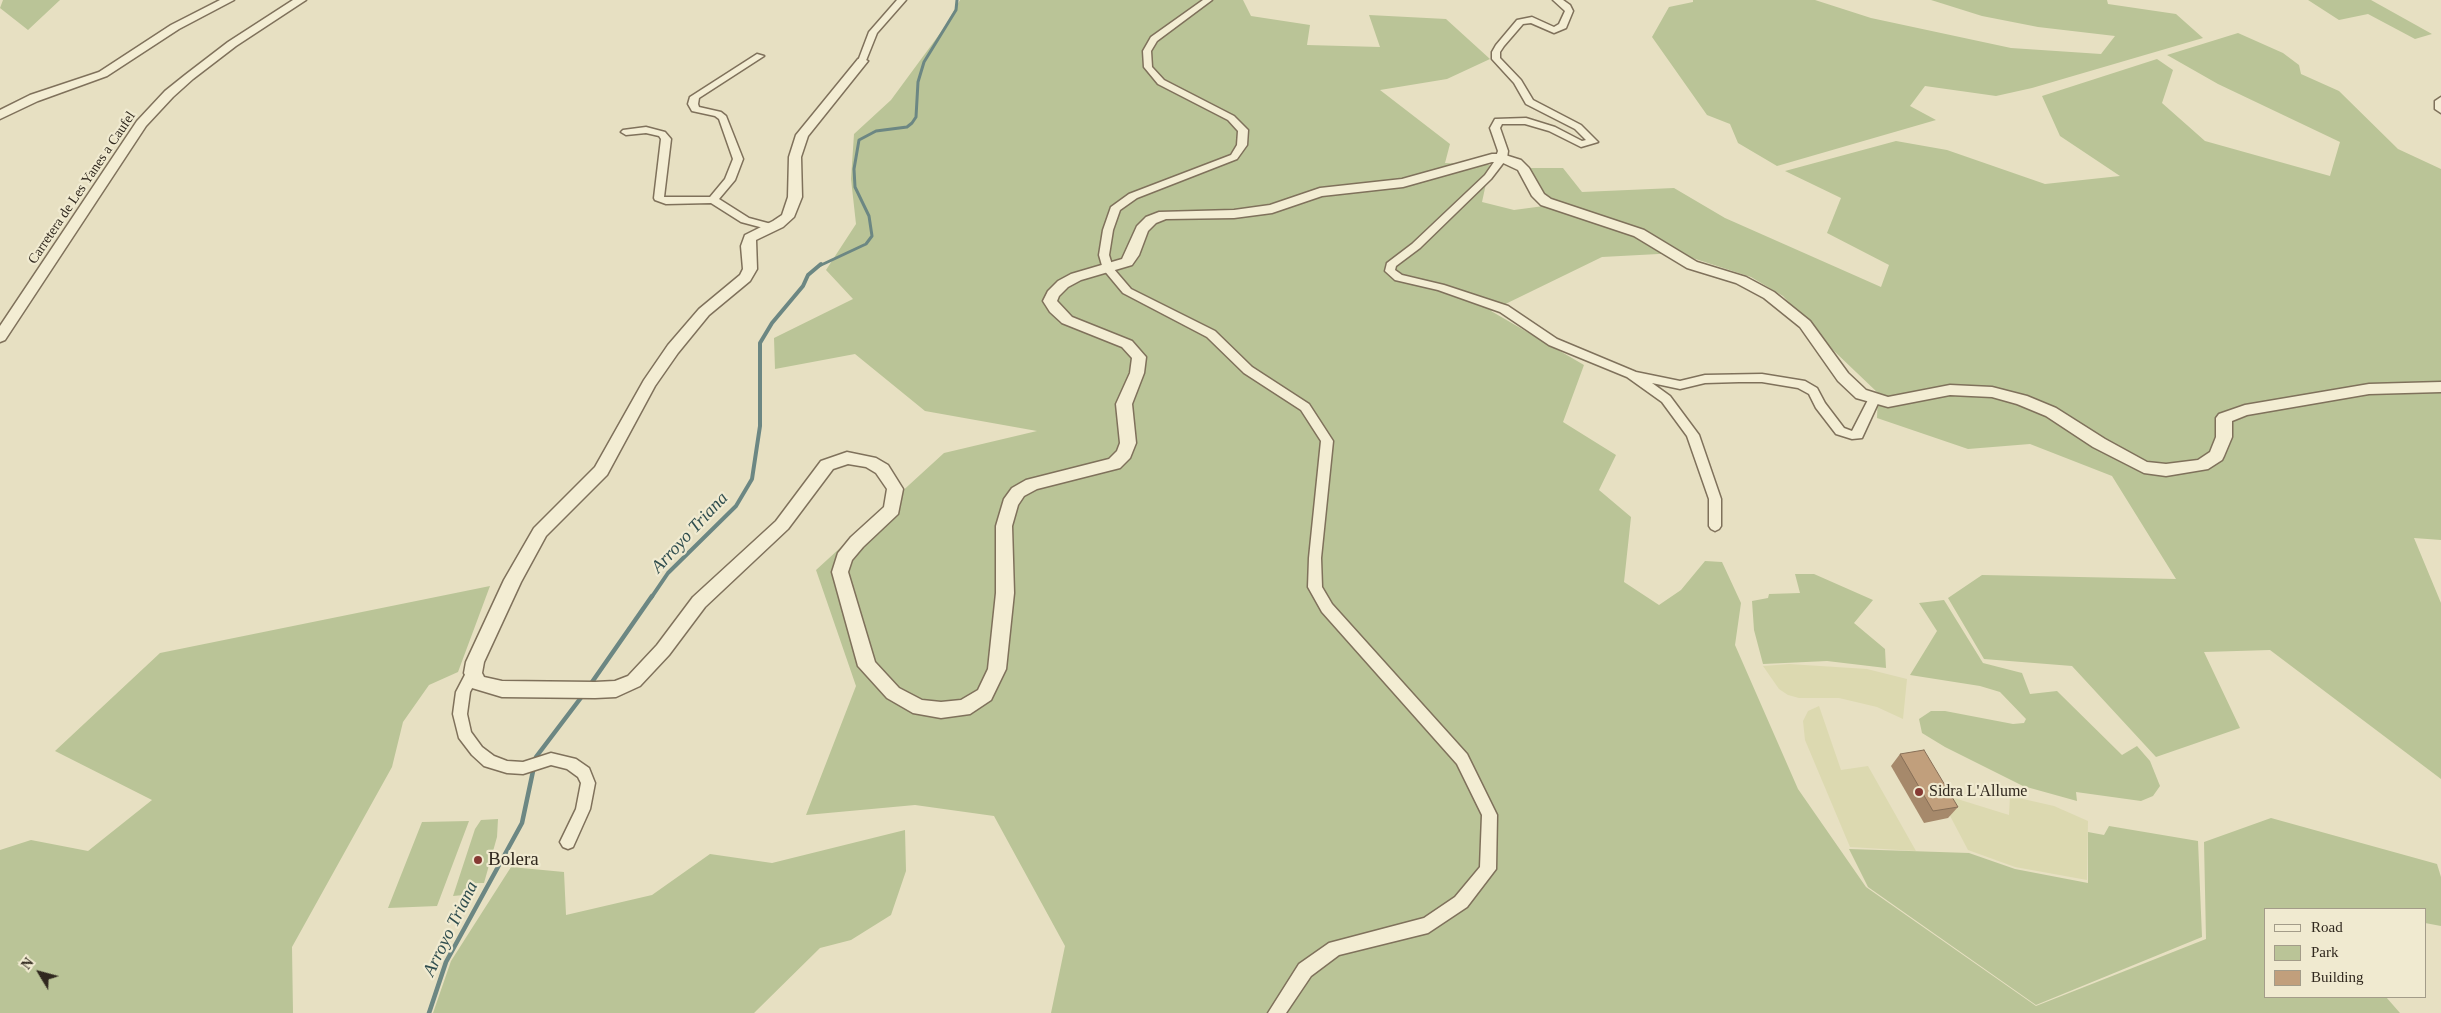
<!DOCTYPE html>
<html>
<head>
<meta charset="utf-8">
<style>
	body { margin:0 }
	#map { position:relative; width:2441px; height:1013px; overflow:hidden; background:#e7e0c2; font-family:Georgia,serif }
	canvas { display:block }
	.legend { position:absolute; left:2264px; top:908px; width:162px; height:90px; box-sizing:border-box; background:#f0ead0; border:1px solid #a39c89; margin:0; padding:6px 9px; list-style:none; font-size:15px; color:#30281e }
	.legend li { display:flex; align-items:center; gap:10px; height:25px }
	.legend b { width:25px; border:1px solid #a39c89 }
	.north { position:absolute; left:15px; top:948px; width:50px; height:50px; -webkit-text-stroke:4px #f0ead0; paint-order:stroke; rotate:307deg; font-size:14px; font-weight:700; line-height:20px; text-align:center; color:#30281e }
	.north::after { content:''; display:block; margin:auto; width:18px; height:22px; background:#30281e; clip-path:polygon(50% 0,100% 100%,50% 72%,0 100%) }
</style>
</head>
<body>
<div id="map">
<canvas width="2441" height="1013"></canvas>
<ul class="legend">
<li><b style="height:6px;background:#f3edd3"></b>Road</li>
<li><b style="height:14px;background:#bac497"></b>Park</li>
<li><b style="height:14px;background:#c19f7c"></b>Building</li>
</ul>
<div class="north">N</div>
</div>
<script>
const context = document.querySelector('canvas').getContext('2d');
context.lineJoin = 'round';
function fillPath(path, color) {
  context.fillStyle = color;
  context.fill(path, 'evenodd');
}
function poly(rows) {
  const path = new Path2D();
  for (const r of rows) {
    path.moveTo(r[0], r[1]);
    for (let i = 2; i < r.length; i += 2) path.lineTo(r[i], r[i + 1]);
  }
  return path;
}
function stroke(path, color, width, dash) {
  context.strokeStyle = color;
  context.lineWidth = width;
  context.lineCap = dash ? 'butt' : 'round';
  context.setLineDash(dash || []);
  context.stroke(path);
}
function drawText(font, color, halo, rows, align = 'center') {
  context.font = font + ' Georgia,serif';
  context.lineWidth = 4.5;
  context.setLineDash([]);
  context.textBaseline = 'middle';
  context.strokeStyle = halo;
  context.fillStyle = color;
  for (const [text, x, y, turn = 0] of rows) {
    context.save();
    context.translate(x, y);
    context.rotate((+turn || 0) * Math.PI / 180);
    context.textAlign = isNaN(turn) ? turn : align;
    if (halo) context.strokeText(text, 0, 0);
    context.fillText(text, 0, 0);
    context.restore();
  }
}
fillPath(poly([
	[1789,664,1867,669,1907,679,1903,719,1877,707,1839,698,1799,698,1788,695,1779,689,1763,666],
	[1819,706,1841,770,1868,766,1916,851,1850,847,1805,740,1803,721,1808,711],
	[1938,793,2009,815,2010,796,2054,806,2088,821,2087,880,2015,867,1968,850]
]), '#dcd9b0');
fillPath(poly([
	[3,0,60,0,28,30,0,8],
	[960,0,1243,0,1251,16,1310,25,1307,45,1380,47,1369,15,1446,19,1490,59,1447,79,1380,90,1450,144,1445,163,1490,165,1482,202,1514,210,1544,206,1527,168,1563,168,1582,192,1674,188,1725,218,1881,287,1889,265,1827,233,1841,198,1785,171,1896,141,1947,150,2045,184,2120,176,2060,136,2042,96,2157,59,2173,70,2162,103,2205,141,2330,176,2340,142,2218,84,2167,55,2238,33,2283,53,2299,65,2301,74,2339,91,2398,149,2441,169,2441,540,2414,538,2441,603,2441,779,2270,650,2204,652,2240,728,2156,757,2072,666,1984,659,1948,598,1982,575,2176,579,2112,476,2030,444,1968,449,1877,418,1878,393,1834,351,1783,296,1751,277,1677,253,1602,257,1491,311,1584,365,1563,422,1616,455,1599,490,1631,517,1624,582,1659,605,1681,590,1705,561,1722,562,1741,603,1735,645,1798,789,1866,887,2036,1006,2206,939,2204,842,2271,818,2437,864,2441,877,2441,926,2425,923,2425,909,2265,909,2265,997,2386,997,2400,1013,1051,1013,1065,946,994,816,915,805,806,815,856,686,816,570,944,453,1037,431,925,411,855,354,775,369,774,338,853,299,826,270,856,224,851,179,854,134,891,100,944,28],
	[1693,0,1815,0,1871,18,2011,48,2101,54,2115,36,2038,27,1982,16,1931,0,2107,0,2108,4,2176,14,2203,38,2032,88,1996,96,1925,86,1910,106,1936,120,1777,166,1738,143,1730,124,1707,115,1652,37,1669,7,1693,2],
	[2308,0,2371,0,2432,34,2415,39,2368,14,2339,20],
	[1795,574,1814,574,1873,600,1854,623,1885,649,1886,668,1827,661,1763,664,1754,630,1752,601,1768,598,1769,594,1800,593],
	[490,586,458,672,429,685,403,722,392,767,292,947,293,1013,0,1013,0,850,31,840,88,851,152,800,55,751,160,653],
	[1944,600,1983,663,2022,673,2030,694,2057,691,2122,755,2137,746,2150,761,2160,786,2153,796,2141,801,2076,792,2077,801,2023,786,1945,747,1922,733,1919,719,1931,711,1945,711,2013,724,2024,723,2026,719,2000,692,1980,686,1910,675,1937,631,1919,603],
	[498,819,497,837,484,883,477,883,474,894,453,896,475,829,481,820],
	[469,821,437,906,388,908,422,822],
	[2109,826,2198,841,2202,937,2036,1005,1868,887,1849,849,1969,853,2015,869,2088,883,2088,832,2104,835],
	[905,830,906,871,891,915,851,940,820,948,754,1013,433,1013,451,961,511,867,564,872,566,915,652,895,710,854,772,863]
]), '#bac497');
stroke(poly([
	[819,266,866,244,872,236,869,216,855,187,854,169,859,140,876,131,907,127,912,123,916,117,918,82,924,62,956,10,957,0]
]), '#6c8783', 3);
stroke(poly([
	[651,598,668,573,736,506,752,479,760,426,760,343,772,323,803,286,808,275,821,264]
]), '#6c8783', 4);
stroke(poly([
	[590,685,652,596],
	[429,1013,446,962,522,823,536,757,583,695]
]), '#6c8783', 4.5);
const minor = poly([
	[897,0,906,0,877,33,865,63,859,63,858,61,869,32,897,0],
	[1203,0,1212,0,1157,41,1151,51,1152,67,1164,80,1234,116,1248,130,1247,145,1237,159,1137,198,1120,210,1113,230,1109,255,1113,268,1131,289,1215,331,1252,367,1309,404,1333,441,1321,558,1322,587,1332,604,1467,754,1497,815,1496,869,1467,907,1428,933,1339,955,1311,976,1286,1013,1268,1013,1299,964,1329,943,1424,918,1455,897,1480,867,1482,815,1457,764,1322,612,1308,587,1309,558,1321,441,1301,410,1244,373,1207,337,1123,293,1103,269,1099,255,1103,230,1111,207,1129,194,1231,155,1237,145,1238,131,1228,120,1158,84,1144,67,1143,51,1151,37,1203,0],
	[1553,0,1563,0,1570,5,1573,11,1566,28,1554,33,1531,23,1523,24,1504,46,1500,52,1500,58,1521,80,1533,100,1581,125,1598,142,1581,147,1549,131,1525,124,1502,124,1500,128,1508,151,1507,158,1501,166,1491,179,1420,248,1396,266,1395,270,1402,275,1444,285,1508,306,1557,339,1636,372,1680,381,1705,375,1762,374,1805,381,1817,388,1825,403,1844,428,1852,431,1870,396,1878,396,1880,399,1862,438,1852,439,1836,434,1816,408,1809,394,1798,388,1762,382,1739,382,1705,383,1680,389,1652,383,1670,396,1699,435,1721,499,1721,526,1719,529,1715,531,1711,529,1709,526,1709,499,1687,436,1662,402,1627,377,1549,345,1500,312,1438,290,1395,280,1385,271,1387,263,1412,244,1485,175,1494,162,1498,151,1490,128,1495,119,1526,118,1555,127,1582,141,1586,140,1575,129,1526,104,1514,83,1492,59,1492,52,1496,45,1517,20,1532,17,1554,27,1559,24,1565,11,1553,0],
	[757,54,764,56,699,98,698,104,699,107,721,112,726,116,743,159,735,180,719,199,749,218,775,225,775,229,771,230,741,222,711,203,666,204,655,200,654,198,661,139,659,136,646,133,626,135,621,132,623,130,646,127,665,132,671,139,664,197,710,197,725,179,733,159,719,119,715,116,692,111,688,104,690,97,757,54],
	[473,667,478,669,480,673,470,692,467,714,471,732,482,747,494,756,507,761,523,762,551,753,576,759,589,768,595,783,590,809,573,847,568,849,563,847,560,842,576,809,581,783,578,777,567,769,551,765,523,774,507,773,484,766,472,755,459,738,453,714,456,692,468,669,473,667]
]);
const tertiary = poly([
	[220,0,234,0,179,29,107,76,38,101,0,119,0,110,30,95,99,72,171,25,220,0],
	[293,0,306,0,236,46,193,79,173,97,146,126,5,340,0,342,0,326,137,121,165,91,185,75,228,42,293,0],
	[862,58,868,61,808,136,801,157,802,197,794,217,783,227,756,240,757,269,750,281,709,315,678,353,655,386,607,475,546,536,521,582,484,662,482,673,484,677,502,681,595,682,615,681,628,676,657,645,693,597,776,521,821,461,847,452,876,458,888,465,903,489,898,514,863,547,852,560,848,572,875,662,899,688,922,700,941,702,961,700,978,690,988,669,996,593,996,526,1004,499,1012,488,1026,480,1109,459,1117,451,1120,443,1116,404,1130,373,1132,358,1122,347,1062,323,1050,312,1043,301,1048,291,1058,281,1071,274,1122,259,1137,226,1146,217,1159,212,1234,210,1270,205,1320,188,1402,179,1492,154,1502,154,1521,160,1529,168,1544,194,1551,199,1644,230,1697,262,1746,277,1774,292,1810,321,1848,373,1866,390,1888,397,1950,385,1992,387,2027,396,2056,408,2105,439,2147,462,2166,464,2198,460,2210,452,2216,437,2216,418,2219,414,2245,405,2369,384,2441,382,2441,392,2369,394,2247,415,2232,421,2232,437,2224,456,2222,460,2208,469,2166,476,2144,473,2093,447,2046,416,2017,404,1992,397,1950,395,1888,407,1856,398,1838,381,1800,327,1764,298,1736,283,1687,268,1634,236,1541,205,1532,196,1518,170,1501,162,1492,162,1403,187,1322,196,1272,213,1234,218,1166,219,1156,223,1148,231,1139,255,1132,265,1081,280,1068,287,1059,296,1057,301,1072,317,1132,341,1146,357,1144,373,1132,404,1136,443,1130,458,1120,468,1037,489,1024,496,1018,505,1012,526,1014,593,1006,669,991,700,970,714,941,718,913,713,887,698,858,666,832,572,838,553,851,537,884,507,887,489,876,473,866,467,848,464,833,469,788,529,705,607,669,655,640,686,616,697,595,698,502,697,472,688,464,673,466,662,504,580,534,528,595,467,644,380,668,345,699,309,740,275,743,269,741,246,745,235,773,221,782,215,788,197,789,157,796,135,858,59,862,58],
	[2441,97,2441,113,2435,109,2435,101,2441,97]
]);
stroke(minor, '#7f715b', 3);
stroke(tertiary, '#7f715b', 3);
fillPath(minor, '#f3edd3');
fillPath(tertiary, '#f3edd3');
fillPath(poly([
	[1900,754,1958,807,1948,818,1924,823,1891,766]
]), '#a6896b');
const building = poly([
	[1924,750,1958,807,1933,811,1900,754,1924,750]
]);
fillPath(building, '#c19f7c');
stroke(building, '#876f57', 1);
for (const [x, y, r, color] of [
	[1919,792,5,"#863a33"],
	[478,860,5,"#863a33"]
]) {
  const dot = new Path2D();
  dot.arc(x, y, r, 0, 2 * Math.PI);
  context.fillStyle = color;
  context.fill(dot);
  stroke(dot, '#f0ead0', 2);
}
drawText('14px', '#30281e', '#f0ead0', [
	["Carretera de Les Yanes a Caufel",82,188,-56]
]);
drawText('16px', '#30281e', '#f0ead0', [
	["Sidra L'Allume",1929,792]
], 'left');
drawText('italic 18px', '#2f4d4e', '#f0ead0', [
	["Arroyo Triana",690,533,-47],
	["Arroyo Triana",451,929,-64]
]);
drawText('19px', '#30281e', '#f0ead0', [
	["Bolera",488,860]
], 'left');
</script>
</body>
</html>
